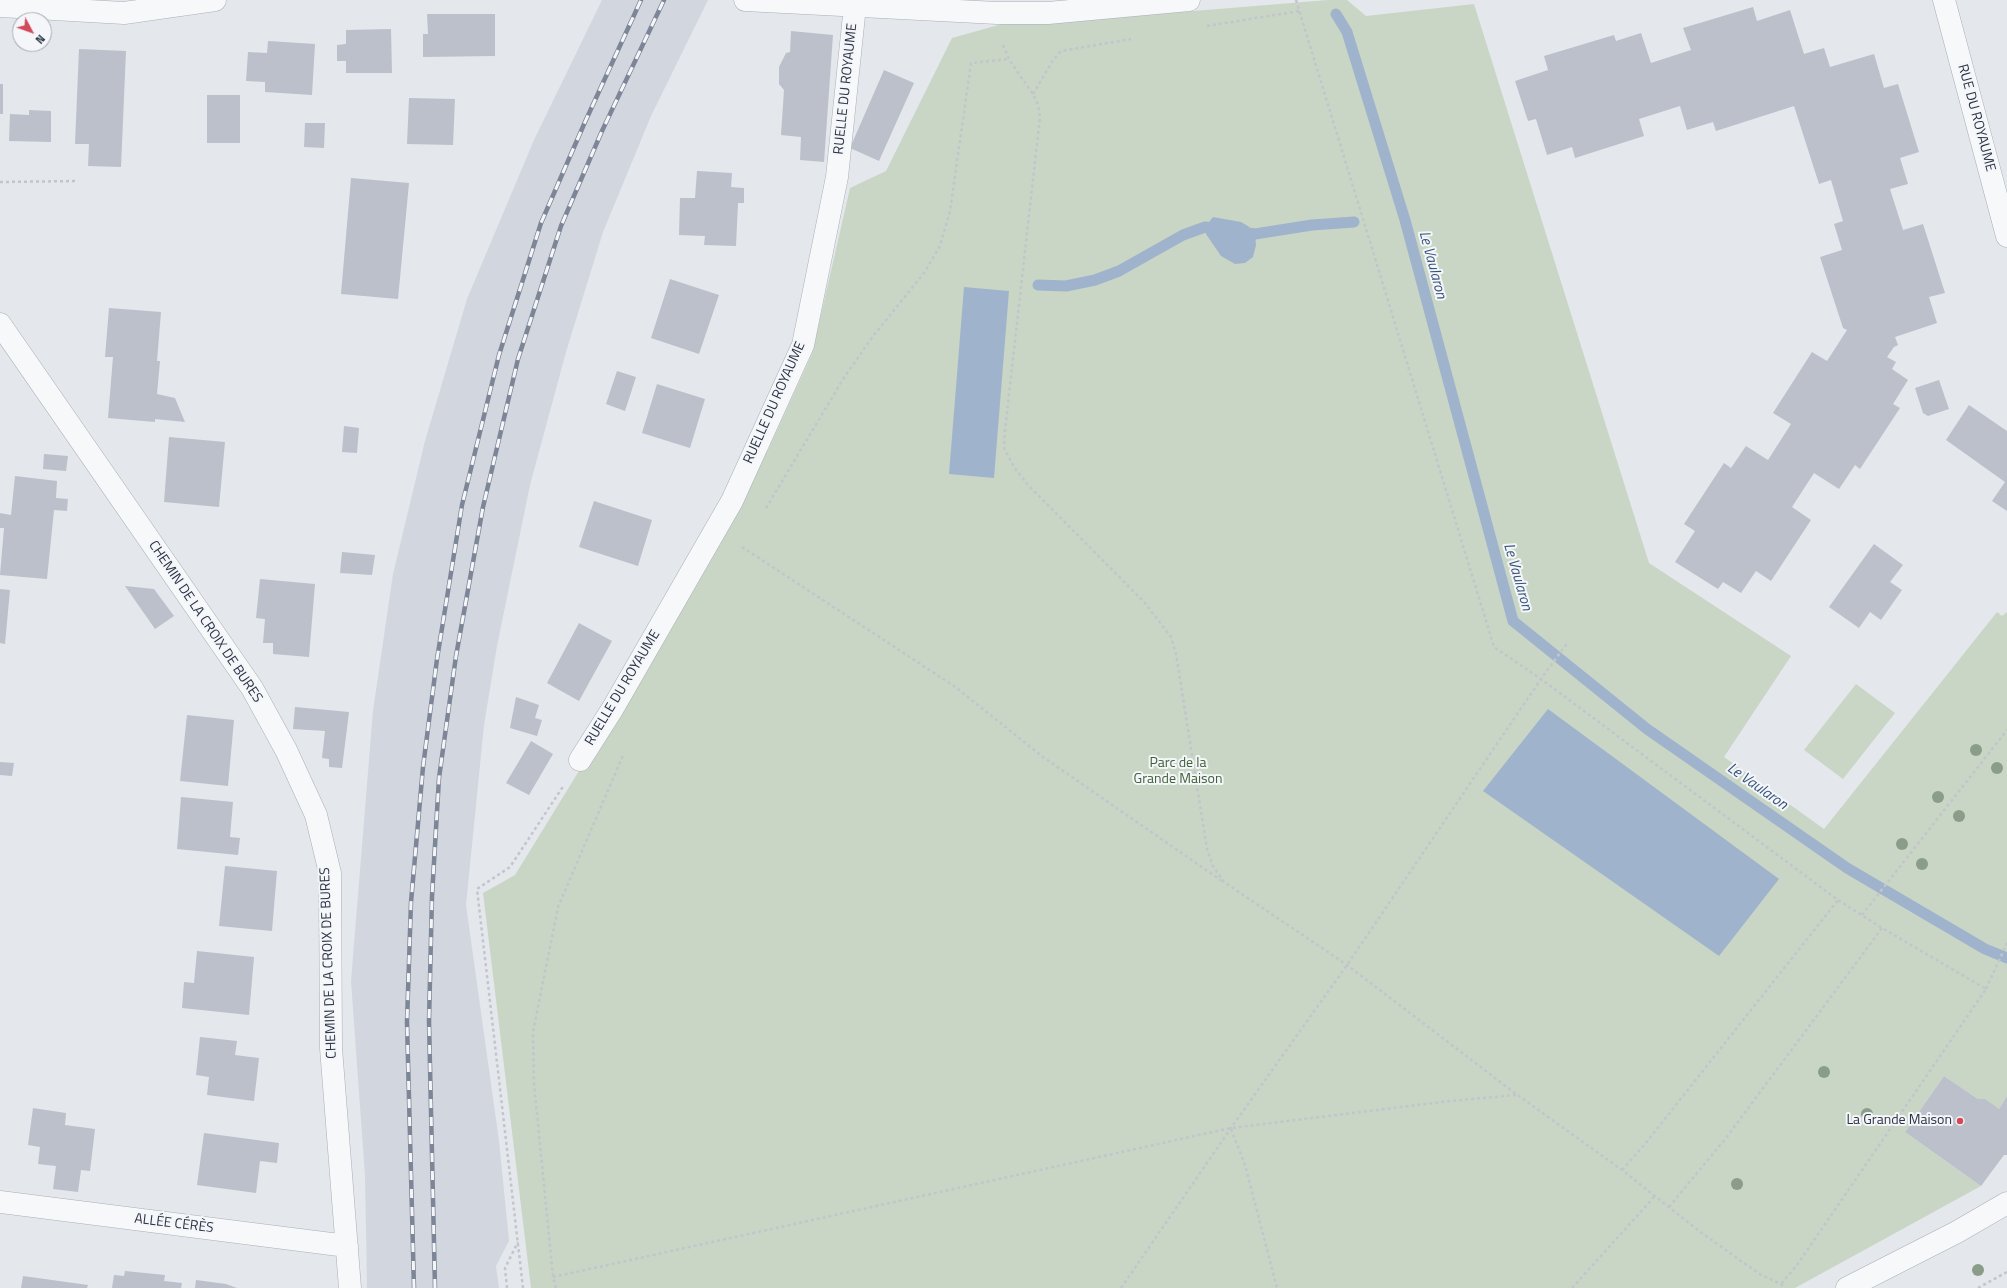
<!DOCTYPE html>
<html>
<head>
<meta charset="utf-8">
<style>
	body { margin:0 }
	#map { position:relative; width:2007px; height:1288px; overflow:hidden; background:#e4e7ec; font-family:"Titillium Web",sans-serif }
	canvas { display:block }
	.north { position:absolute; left:12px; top:12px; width:40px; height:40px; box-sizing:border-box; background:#f4f6f9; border:1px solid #a4a8b1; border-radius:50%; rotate:131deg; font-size:11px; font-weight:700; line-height:16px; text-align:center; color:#2b3445 }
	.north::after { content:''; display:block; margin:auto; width:14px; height:18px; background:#d1495b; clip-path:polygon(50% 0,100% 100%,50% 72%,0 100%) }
</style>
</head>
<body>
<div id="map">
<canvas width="2007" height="1288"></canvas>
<div class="north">N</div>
</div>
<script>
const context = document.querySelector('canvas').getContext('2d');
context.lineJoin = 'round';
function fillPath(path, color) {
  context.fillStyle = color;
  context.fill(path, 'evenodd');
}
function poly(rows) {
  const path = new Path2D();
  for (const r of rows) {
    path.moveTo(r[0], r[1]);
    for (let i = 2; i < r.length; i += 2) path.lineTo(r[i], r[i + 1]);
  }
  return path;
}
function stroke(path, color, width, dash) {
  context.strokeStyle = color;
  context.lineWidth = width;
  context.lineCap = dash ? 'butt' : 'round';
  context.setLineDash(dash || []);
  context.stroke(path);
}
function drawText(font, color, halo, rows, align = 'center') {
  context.font = font + ' "Titillium Web",sans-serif';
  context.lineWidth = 4;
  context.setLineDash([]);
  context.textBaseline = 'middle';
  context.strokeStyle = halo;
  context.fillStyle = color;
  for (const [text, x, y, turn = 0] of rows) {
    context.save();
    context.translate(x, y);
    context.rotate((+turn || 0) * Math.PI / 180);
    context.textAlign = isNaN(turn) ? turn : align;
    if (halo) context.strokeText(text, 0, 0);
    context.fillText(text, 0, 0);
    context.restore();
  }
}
fillPath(poly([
	[602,0,708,0,651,116,603,232,566,352,530,485,497,646,484,725,466,905,499,1141,509,1241,496,1266,499,1288,367,1288,365,1176,351,981,373,711,393,574,425,441,467,299,534,140]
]), '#d2d6de');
fillPath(poly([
	[1328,0,1347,0,1366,16,1474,4,1649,563,1791,656,1724,757,1824,829,1997,612,2002,616,2007,612,2007,1096,1999,1109,1978,1099,1944,1076,1905,1132,1981,1186,1795,1288,531,1288,483,893,515,875,630,688,768,450,812,354,850,188,886,171,952,38,1002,24,1047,23],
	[1856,684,1895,713,1843,779,1804,750]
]), '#c9d6c5');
fillPath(poly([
	[1213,217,1241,222,1248,226,1255,234,1256,245,1253,257,1245,263,1235,264,1221,256,1206,234,1205,227],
	[964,287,1009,291,994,478,949,474],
	[1548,709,1779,879,1719,956,1483,791]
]), '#9fb4cc');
stroke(poly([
	[1336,14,1347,32,1405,220,1513,621,1647,729,1847,868,1985,949,2007,958],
	[1240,232,1255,234,1312,225,1354,222],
	[1038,285,1066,286,1095,280,1119,271,1183,235,1205,227,1219,229]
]), '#9fb4cc', 11);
fillPath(poly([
	[1753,7,1757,21,1790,10,1804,54,1824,48,1830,67,1874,54,1884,88,1898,84,1919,152,1900,158,1908,184,1890,189,1903,230,1923,224,1945,293,1929,297,1937,323,1895,337,1898,345,1894,347,1887,357,1896,362,1892,369,1908,380,1893,404,1900,408,1860,469,1855,465,1839,489,1814,473,1792,507,1811,520,1771,581,1756,571,1741,593,1723,582,1718,589,1675,562,1695,531,1684,524,1724,463,1731,468,1746,446,1768,460,1791,424,1773,413,1812,352,1827,361,1847,330,1843,328,1820,257,1842,250,1834,224,1843,221,1831,180,1819,184,1794,106,1716,131,1713,122,1687,130,1680,106,1639,119,1644,136,1575,158,1572,147,1547,155,1536,119,1528,121,1515,81,1548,70,1544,56,1614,35,1616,41,1641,33,1651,63,1691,50,1683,28],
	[427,14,495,14,495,56,423,57,423,34,428,34],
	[391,29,392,73,346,73,346,61,337,61,337,45,346,44,346,30],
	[791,31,833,35,824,162,800,160,801,137,781,135,784,90,779,84,779,67,786,53,790,52],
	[268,41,315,44,312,95,265,92,265,82,246,81,248,52,267,53],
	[79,49,126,51,121,167,88,166,89,144,75,144],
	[884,70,914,83,879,161,850,148],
	[0,84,3,84,3,114,0,114],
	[207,95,240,95,240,143,207,143],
	[409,98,455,99,453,145,407,144],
	[29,110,51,111,51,142,9,141,10,114,29,115],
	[305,123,325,123,324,148,304,147],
	[697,171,732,173,731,187,744,188,744,203,738,203,736,246,704,245,705,236,679,235,680,198,695,198],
	[351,178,409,183,398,299,341,294],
	[670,279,719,295,699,354,651,338],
	[109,308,161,312,157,361,160,361,157,394,175,398,185,422,155,419,155,422,108,418,113,357,105,357],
	[617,371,636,377,625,411,606,404],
	[1939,380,1949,409,1928,416,1923,413,1915,388],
	[657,384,705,399,690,448,642,433],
	[1969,405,2007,431,2007,511,1992,501,2005,482,1946,440],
	[344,426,359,428,357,453,342,452],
	[169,437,225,442,219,507,164,502],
	[44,454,68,456,66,471,43,469],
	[15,476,57,481,56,498,68,499,67,511,54,510,47,579,0,575,4,528,0,528,0,513,11,515],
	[594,501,652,520,638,566,579,547],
	[1874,544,1903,565,1890,582,1902,590,1881,620,1870,612,1859,628,1829,607],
	[342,552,375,555,372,575,340,573],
	[260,579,315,584,309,657,273,654,273,643,263,643,265,619,256,618],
	[125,586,154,589,174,616,155,629],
	[0,589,10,590,5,644,0,643],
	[579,623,612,641,579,701,547,683],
	[516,697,539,705,535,718,542,720,537,736,510,728],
	[295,707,349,712,342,768,329,767,329,759,322,758,325,731,293,729],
	[187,715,234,720,228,786,180,781],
	[531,741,553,754,529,795,506,783],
	[0,762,14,763,12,776,0,775],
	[181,797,233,802,230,837,240,838,238,855,177,849],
	[225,866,277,871,272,931,219,926],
	[197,951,254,957,249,1015,182,1008,184,982,194,983],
	[200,1037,237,1041,235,1055,259,1058,254,1101,207,1095,209,1077,196,1075],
	[1944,1076,1978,1099,1985,1099,1999,1109,2007,1096,2007,1155,2004,1155,1981,1186,1905,1132],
	[33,1108,66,1113,65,1125,95,1129,90,1171,81,1170,78,1192,53,1189,56,1166,38,1164,40,1147,28,1145],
	[204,1133,279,1143,277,1163,260,1161,256,1193,197,1185],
	[125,1271,165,1275,164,1281,182,1283,181,1288,112,1288,114,1275,124,1276],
	[23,1276,88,1285,87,1288,21,1288],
	[196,1280,226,1284,237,1288,195,1288]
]), '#bbc0ca');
const minor = poly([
	[745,0,997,13,1048,13,1189,0],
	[1944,0,2007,236],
	[0,6,124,13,215,0],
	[0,324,252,688,286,750,316,815,330,873,331,1048,350,1288],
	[580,760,613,708,732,501,803,345,837,177,855,6],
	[0,1202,347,1246],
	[1847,1288,1957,1232,2007,1203]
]);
stroke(minor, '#a9aeb7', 23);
stroke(poly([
	[1296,0,1494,647,1541,679,1838,900,1882,928,1986,989,1797,1265,1781,1284],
	[1207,26,1299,11],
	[1003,45,1010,61,1033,94,1038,105,1040,117,1005,430,1004,448,1014,467,1028,485,1145,603,1171,637,1176,654,1207,849,1213,866,1224,882,1347,965,1516,1094,1622,1170,1699,1231,1761,1275,1781,1284,1784,1288],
	[1033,94,1053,60,1061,51,1131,39],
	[0,182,78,181],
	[766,508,845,376,874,335,924,273,940,246,950,211,971,63,1009,59],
	[742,547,954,686,1043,757,1222,881],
	[1862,915,2007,730],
	[1986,989,2007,943],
	[1231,1129,1245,1165,1277,1288],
	[1622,1170,1645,1144,1838,900],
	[1669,1207,1726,1138,1882,928],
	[553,1277,1231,1128,1450,1101,1516,1095],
	[507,1288,505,1268,518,1242],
	[523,1288,477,889,510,867,564,785],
	[556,1288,553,1277,534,1083,533,1032,558,907,624,753],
	[1121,1288,1231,1128,1347,965,1541,679,1568,642],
	[1572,1288,1655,1196],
	[1978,1288,2007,1272]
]), '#c2c5cb', 2.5, [3, 3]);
stroke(minor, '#f7f8fa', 22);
const rail = poly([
	[414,1288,407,1022,411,902,423,767,437,659,462,505,499,355,541,223,585,122,641,0],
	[435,1288,429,1021,432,896,439,778,456,656,483,507,518,359,561,226,602,131,664,0]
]);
stroke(rail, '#7d8696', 4.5);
stroke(rail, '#f4f6f9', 3, [9]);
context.fillStyle = '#899d89';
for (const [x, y] of [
	[1976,750],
	[1997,768],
	[1938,797],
	[1959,816],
	[1902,844],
	[1922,864],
	[1824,1072],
	[1867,1114],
	[1737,1184],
	[1978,1270]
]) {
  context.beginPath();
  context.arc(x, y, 6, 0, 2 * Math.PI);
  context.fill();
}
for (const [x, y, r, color] of [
	[1960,1121,4,"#d1495b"]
]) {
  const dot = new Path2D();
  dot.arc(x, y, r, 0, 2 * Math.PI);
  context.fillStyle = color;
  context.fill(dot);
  stroke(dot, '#f4f6f9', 1.5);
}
drawText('14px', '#2b3445', '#f4f6f9', [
	["RUELLE DU ROYAUME",846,89,-84],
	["RUE DU ROYAUME",1976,118,75],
	["RUELLE DU ROYAUME",775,403,-66],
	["CHEMIN DE LA CROIX DE BURES",205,622,56],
	["RUELLE DU ROYAUME",623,688,-59],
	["CHEMIN DE LA CROIX DE BURES",329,963,-92],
	["ALLÉE CÉRÈS",174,1224,7]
]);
drawText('14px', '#3f6138', '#f4f6f9', [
	["Parc de la",1178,764],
	["Grande Maison",1178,780]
]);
drawText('14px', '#2b3445', '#f4f6f9', [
	["La Grande Maison",1952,1121]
], 'right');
drawText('italic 15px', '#34527a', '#f4f6f9', [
	["Le Vaularon",1432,265,75],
	["Le Vaularon",1517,577,74],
	["Le Vaularon",1757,787,35]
]);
</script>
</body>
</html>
